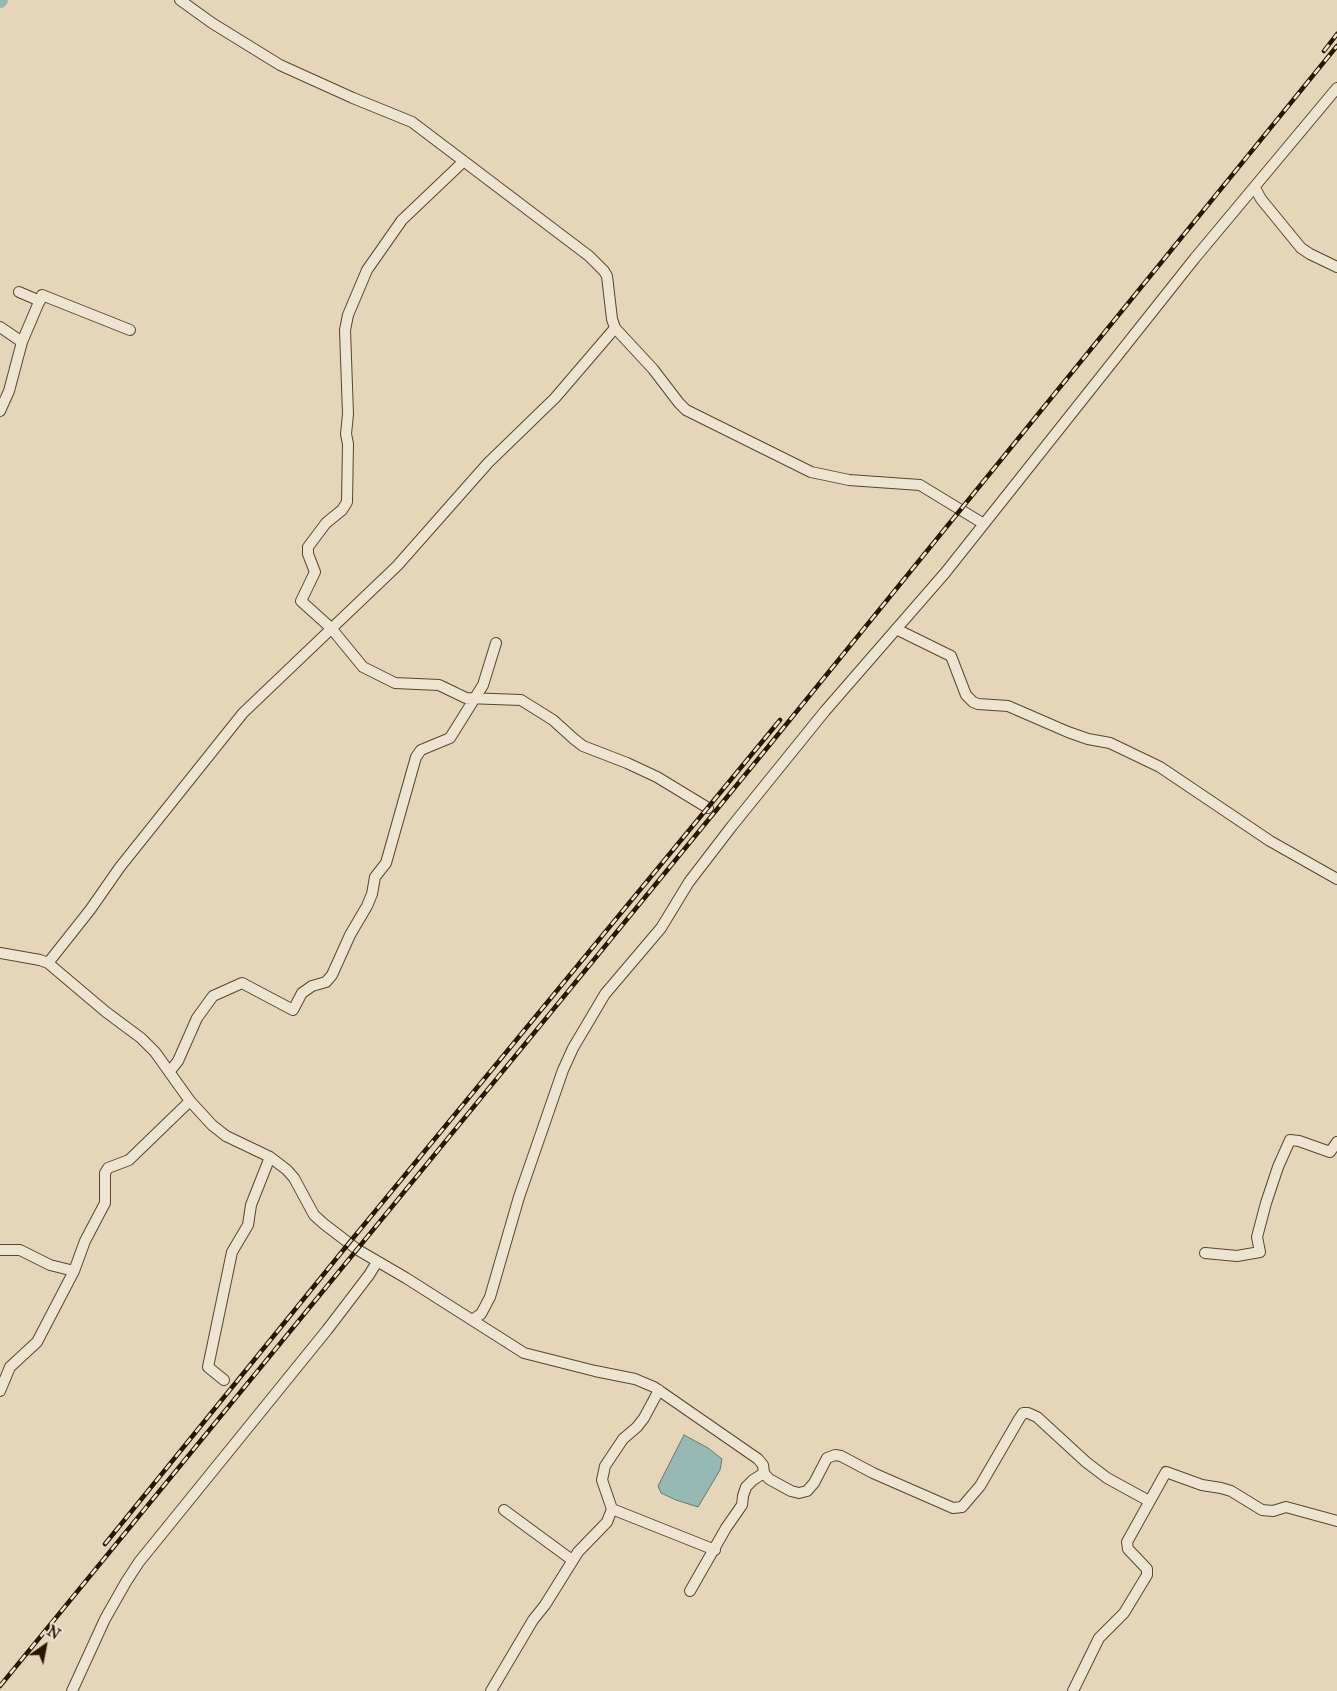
<!DOCTYPE html>
<html>
<head>
<meta charset="utf-8">
<style>
	body { margin:0 }
	#map { position:relative; width:1337px; height:1691px; overflow:hidden; background:#e5d6b9; font-family:"IM FELL Great Primer",serif }
	canvas { display:block }
	.north { position:absolute; left:20px; top:1621px; width:50px; height:50px; -webkit-text-stroke:4px #eee4d2; paint-order:stroke; rotate:33deg; font-size:14px; font-weight:700; line-height:20px; text-align:center; color:#291600 }
	.north::after { content:''; display:block; margin:auto; width:18px; height:22px; background:#291600; clip-path:polygon(50% 0,100% 100%,50% 72%,0 100%) }
</style>
</head>
<body>
<div id="map">
<canvas width="1337" height="1691"></canvas>
<div class="north">N</div>
</div>
<script>
const context = document.querySelector('canvas').getContext('2d');
context.lineJoin = 'round';
function fillPath(path, color) {
  context.fillStyle = color;
  context.fill(path, 'evenodd');
}
function poly(rows) {
  const path = new Path2D();
  for (const r of rows) {
    path.moveTo(r[0], r[1]);
    for (let i = 2; i < r.length; i += 2) path.lineTo(r[i], r[i + 1]);
  }
  return path;
}
function stroke(path, color, width, dash) {
  context.strokeStyle = color;
  context.lineWidth = width;
  context.lineCap = dash ? 'butt' : 'round';
  context.setLineDash(dash || []);
  context.stroke(path);
}
const water = poly([
	[684,1435,708,1448,722,1459,720,1470,698,1507,676,1500,661,1493,658,1486,684,1435]
]);
fillPath(water, '#96b9b3');
stroke(water, '#6a786b', 1);
stroke(poly([
	[0,1,1,0]
]), '#96b9b3', 14);
const minor = poly([
	[180,0,212,23,280,65,353,98,412,122,589,256,604,271,607,276,612,319,615,328,653,369,679,403,686,410,811,472,849,480,920,485,984,524],
	[463,162,402,220,367,270,348,315,345,330,348,414,346,434,348,444,347,502,342,510,326,523,308,547,308,554,315,572,301,601,331,628,363,667,395,683,439,685,466,698,521,700,553,720,574,739,583,746,627,763,657,777,708,808],
	[1255,188,1261,199,1301,248,1310,254,1337,267],
	[19,292,40,301],
	[0,327,22,342],
	[0,411,9,391,22,342,42,295,130,330],
	[896,629,951,656,966,695,973,702,978,704,1008,706,1068,732,1088,739,1110,743,1160,767,1270,841,1337,879],
	[0,953,40,960,48,963,106,1012,141,1038,155,1052,190,1101,212,1125,226,1136,270,1157,287,1170,294,1178,314,1215,324,1224,358,1250,406,1278,524,1353,595,1371,635,1379,654,1387,758,1459,763,1465,764,1473,769,1479,791,1491,799,1493,807,1491,814,1483,827,1458,835,1455,841,1456,873,1473,953,1508,962,1507,980,1486,1019,1419,1023,1413,1028,1413,1037,1417,1086,1462,1107,1478,1149,1501],
	[48,963,90,910,120,867,243,713,397,566,488,463,555,398,615,328],
	[170,1071,178,1061,197,1018,213,996,242,983,293,1010,302,993,312,986,326,982,332,975,350,935,367,906,372,894,375,877,386,863,416,757,421,750,450,738,483,685,496,643],
	[0,1250,20,1250,50,1265,74,1271],
	[1205,1253,1237,1256,1260,1252,1257,1237,1266,1203,1278,1167,1290,1140,1299,1141,1330,1152,1337,1142],
	[472,1320,481,1314,490,1297,519,1197,563,1070,573,1048,605,994,661,928,689,882,732,826,825,711,945,573,1195,258,1337,88],
	[224,1380,208,1367,232,1252,248,1225,251,1205,270,1157],
	[0,1391,10,1367,37,1342,74,1271,85,1241,105,1203,105,1173,108,1168,129,1160,190,1101],
	[612,1509,715,1550],
	[504,1510,572,1560],
	[690,1591,726,1528,742,1505,743,1496,746,1487,753,1480,764,1473],
	[72,1691,105,1619,126,1582,139,1562,327,1330,369,1275,377,1262],
	[491,1691,533,1620,545,1605,578,1552,607,1522,612,1509,602,1480,605,1466,623,1439,637,1427,644,1418,659,1390],
	[1073,1691,1099,1638,1124,1613,1147,1575,1147,1569,1128,1549,1127,1542,1166,1472,1202,1485,1221,1488,1231,1491,1262,1510,1273,1511,1286,1507,1337,1521]
]);
stroke(minor, '#58462e', 12);
stroke(minor, '#eee4d2', 10);
const rail = poly([
	[1324,51,1337,34],
	[105,1544,349,1243,780,720],
	[0,1686,763,753,1337,46]
]);
stroke(rail, '#291600', 4.5);
stroke(rail, '#eee4d2', 2.5, [8]);
</script>
</body>
</html>
